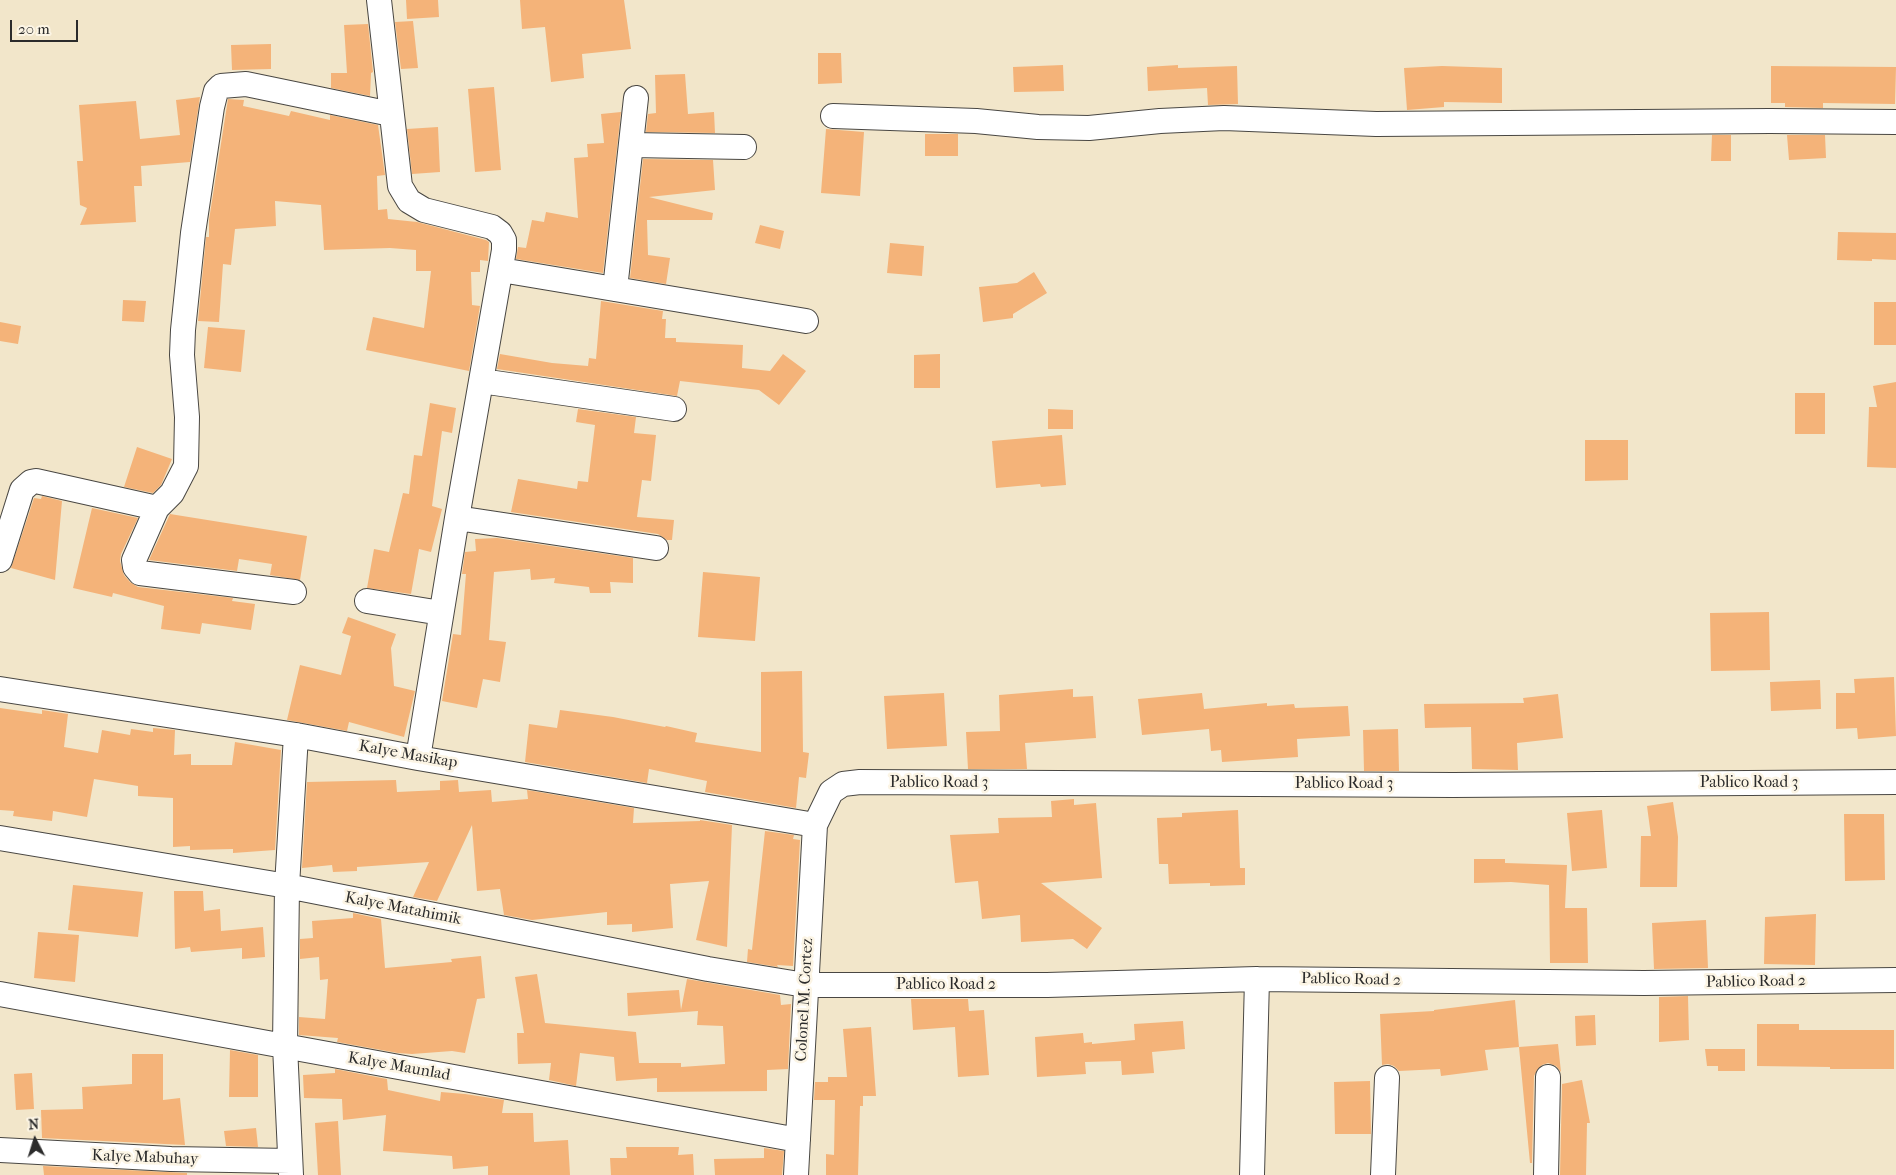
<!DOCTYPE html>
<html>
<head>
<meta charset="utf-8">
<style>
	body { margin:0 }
	#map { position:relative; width:1896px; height:1175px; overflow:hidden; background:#f2e6ca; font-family:"IM FELL French Canon",serif }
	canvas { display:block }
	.north { position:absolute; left:10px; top:1115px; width:50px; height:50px; -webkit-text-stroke:4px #fcf5e5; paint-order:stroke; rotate:355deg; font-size:14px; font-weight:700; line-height:20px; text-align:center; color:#2b2b2b }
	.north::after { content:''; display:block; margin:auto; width:18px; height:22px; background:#2b2b2b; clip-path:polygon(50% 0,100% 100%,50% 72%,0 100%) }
	.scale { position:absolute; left:10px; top:20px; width:68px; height:22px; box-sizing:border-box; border:2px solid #2b2b2b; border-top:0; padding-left:6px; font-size:15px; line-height:18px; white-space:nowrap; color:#2b2b2b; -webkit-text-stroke:4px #fcf5e5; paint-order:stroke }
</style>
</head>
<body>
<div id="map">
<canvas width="1896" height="1175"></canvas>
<div class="north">N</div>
<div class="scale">20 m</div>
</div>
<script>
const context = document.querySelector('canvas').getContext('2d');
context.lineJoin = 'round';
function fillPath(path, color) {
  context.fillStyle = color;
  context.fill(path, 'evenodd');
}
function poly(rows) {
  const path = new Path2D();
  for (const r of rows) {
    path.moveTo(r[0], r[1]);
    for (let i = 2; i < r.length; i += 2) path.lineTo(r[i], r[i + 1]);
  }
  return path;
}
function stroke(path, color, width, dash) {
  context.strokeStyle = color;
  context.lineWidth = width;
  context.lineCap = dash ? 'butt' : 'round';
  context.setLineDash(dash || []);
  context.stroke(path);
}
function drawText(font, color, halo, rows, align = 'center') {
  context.font = font + ' "IM FELL French Canon",serif';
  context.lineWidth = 5;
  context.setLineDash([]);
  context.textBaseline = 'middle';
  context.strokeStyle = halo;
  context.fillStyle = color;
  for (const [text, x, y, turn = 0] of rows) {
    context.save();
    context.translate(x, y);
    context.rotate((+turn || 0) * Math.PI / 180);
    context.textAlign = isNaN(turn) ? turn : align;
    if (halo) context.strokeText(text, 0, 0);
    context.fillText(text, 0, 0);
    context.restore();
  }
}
fillPath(poly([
	[406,0,438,0,439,17,407,19],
	[520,0,624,0,631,49,582,54,584,78,551,82,545,27,522,29],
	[413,21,418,68,401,69,395,22],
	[368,24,373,72,371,73,370,96,331,88,331,73,347,73,344,25],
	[271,44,271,69,232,70,231,45],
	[818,53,841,53,842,83,818,84],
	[1063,65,1064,91,1014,92,1013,67],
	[1178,65,1178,68,1237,66,1238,104,1208,105,1207,88,1148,91,1147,67],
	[1442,66,1502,68,1502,103,1444,102,1444,107,1407,110,1404,68],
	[1771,66,1896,67,1895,104,1823,103,1823,108,1785,107,1785,103,1771,103],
	[685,74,688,114,714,112,715,133,646,132,648,114,656,113,655,75],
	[494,87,501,170,475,172,468,89],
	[200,97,190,162,141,166,142,186,134,186,136,222,80,225,87,208,80,205,77,161,83,161,79,105,136,101,140,139,180,135,176,100],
	[228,99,244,100,243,106,289,116,291,111,330,120,330,115,378,125,385,175,377,176,378,210,387,209,388,219,417,222,486,240,489,242,488,261,480,260,480,272,471,272,472,305,480,306,469,371,366,350,373,317,424,328,431,271,416,271,416,250,390,248,324,250,321,205,275,201,276,226,235,229,231,265,223,264,219,322,198,321,206,237,209,237,209,220],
	[621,112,603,273,516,259,518,247,526,248,532,220,544,222,546,212,578,218,574,158,588,157,587,144,604,143,601,114],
	[438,127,440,172,412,174,407,129],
	[826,129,864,132,860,196,821,193],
	[925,134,958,134,958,156,925,156],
	[1712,135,1731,135,1731,161,1711,161],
	[1787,135,1825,135,1826,158,1789,160],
	[643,159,713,160,715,190,649,197,713,213,712,220,647,220,648,255,670,258,666,284,630,278],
	[760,225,784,231,780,249,755,243],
	[1838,232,1896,233,1896,260,1872,259,1872,261,1837,260],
	[890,243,924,246,922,276,887,273],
	[1034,272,1047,293,1013,314,1013,318,983,322,979,287,1017,283],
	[123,300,146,301,144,322,122,321],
	[601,301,663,311,662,319,666,319,665,338,676,338,676,342,743,345,742,368,770,371,783,354,806,371,779,405,759,390,680,381,677,396,497,369,500,354,552,363,588,366,589,358,596,359],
	[1874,302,1896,302,1896,345,1874,345],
	[0,322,21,326,18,344,0,341],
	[208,327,245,330,241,372,204,368],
	[940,354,940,388,914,388,914,355],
	[1896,382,1896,468,1867,467,1869,407,1877,407,1873,386],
	[1795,393,1825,393,1825,434,1795,434],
	[430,403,456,408,452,433,442,431,432,506,442,509,431,552,419,549,411,594,367,588,374,549,389,552,403,493,409,494,414,455,422,456],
	[578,409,636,417,634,433,656,435,651,481,642,480,637,517,674,520,672,540,667,540,658,534,511,512,518,479,577,489,578,481,588,482,595,425,576,422],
	[1048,409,1073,410,1073,429,1048,429],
	[1062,435,1066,485,1041,487,1040,484,996,488,992,441],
	[1585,440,1628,440,1628,480,1585,481],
	[137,447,172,459,161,485,153,493,124,487],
	[42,496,62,501,55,580,11,568,34,498,41,499],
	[92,508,138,518,121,554,120,561,124,575,130,582,138,587,233,598,232,601,255,604,251,630,202,623,200,634,161,629,164,606,113,593,112,597,73,588],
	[170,514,307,536,300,580,270,575,272,564,239,559,237,571,149,560],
	[497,538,633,558,633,583,610,582,611,593,590,593,589,587,554,583,555,578,531,580,530,569,494,572,489,640,506,642,500,682,483,679,477,708,442,701,453,634,461,635,466,574,462,574,465,552,476,551,475,539],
	[703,572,760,577,755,641,698,637],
	[1769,612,1770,670,1711,671,1710,613],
	[348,617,396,634,391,648,394,686,415,691,404,737,349,722,347,731,287,720,300,665,341,675,351,636,342,633],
	[802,671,803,752,809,753,806,778,799,777,796,808,705,792,707,781,649,769,647,783,525,762,529,724,557,728,560,710,613,717,665,727,666,726,697,733,695,742,761,752,761,672],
	[1894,677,1896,736,1858,739,1857,728,1836,729,1836,693,1855,693,1854,679],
	[1820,680,1821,709,1771,711,1770,682],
	[1073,689,1073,697,1093,696,1096,738,1025,743,1027,769,968,769,966,732,1000,731,999,695],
	[944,693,947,746,887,749,884,696],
	[1202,693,1204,709,1267,703,1267,706,1294,704,1295,708,1348,706,1350,736,1297,739,1298,757,1222,762,1221,750,1211,751,1209,729,1142,735,1138,699],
	[1558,694,1563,738,1517,743,1518,770,1472,769,1471,727,1425,728,1424,704,1524,703,1523,698],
	[0,708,42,714,42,710,68,714,64,747,98,753,102,730,130,735,131,729,153,732,153,728,175,730,174,755,191,754,191,765,232,765,235,742,281,750,275,850,233,853,233,849,190,850,190,846,173,847,173,798,138,796,138,786,94,779,87,817,53,811,52,821,13,816,14,811,0,810],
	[1398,729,1399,771,1364,771,1363,730],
	[396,780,397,792,440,790,440,781,458,780,459,792,491,790,492,802,528,799,527,790,634,808,633,823,700,821,700,820,732,825,727,947,696,940,709,881,670,884,673,928,632,932,632,924,607,925,607,912,532,920,504,915,500,889,477,891,472,825,437,901,413,897,429,862,357,867,357,871,333,872,332,865,302,868,307,782],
	[1074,799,1074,805,1096,803,1102,878,1041,883,1102,928,1087,949,1073,939,1021,942,1020,915,982,919,978,881,955,883,950,835,999,833,998,818,1052,817,1051,801],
	[1673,802,1678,837,1677,887,1640,887,1641,836,1651,836,1647,806],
	[1238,810,1240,868,1245,868,1245,885,1210,886,1210,883,1169,884,1168,864,1159,864,1157,818,1182,817,1182,813],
	[1602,810,1607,868,1572,871,1567,813],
	[1844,814,1884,814,1885,880,1845,881],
	[765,831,794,835,793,839,800,840,793,966,777,965,778,967,747,962,748,949,752,950],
	[1474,859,1505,859,1505,863,1567,865,1565,908,1587,908,1588,963,1550,963,1549,885,1511,882,1474,883],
	[73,885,143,892,138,937,68,930],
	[174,891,203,891,204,911,220,909,221,931,263,927,265,957,242,959,242,948,191,952,190,947,175,949],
	[353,913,381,919,385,968,452,962,451,959,481,956,485,998,477,999,465,1053,452,1051,412,1054,398,1053,337,1042,338,1038,299,1035,299,1017,325,1019,328,979,320,980,319,957,300,959,300,939,313,938,312,921,353,918],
	[1816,914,1815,965,1764,964,1765,917],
	[1706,920,1708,968,1654,969,1652,923],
	[38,932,79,935,75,982,34,978],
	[537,974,545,1023,636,1032,639,1063,681,1063,681,1067,725,1064,723,1026,697,1025,698,1011,628,1016,627,993,679,990,681,1010,687,979,780,995,781,1005,791,1004,788,1069,767,1070,767,1091,657,1092,657,1078,616,1081,614,1057,580,1053,576,1086,549,1080,551,1063,518,1064,517,1033,524,1033,515,977],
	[1688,996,1689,1040,1659,1042,1659,997],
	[911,999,968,999,969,1011,984,1010,989,1075,958,1077,955,1027,913,1030],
	[1515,1000,1519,1047,1485,1050,1488,1070,1441,1076,1440,1069,1399,1071,1394,1066,1388,1064,1382,1065,1380,1014,1434,1011,1434,1010],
	[1595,1015,1596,1045,1576,1046,1575,1016],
	[1183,1021,1185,1049,1152,1052,1154,1073,1122,1075,1121,1061,1085,1062,1086,1074,1037,1077,1035,1037,1083,1033,1084,1043,1092,1042,1092,1044,1135,1040,1134,1024],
	[1757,1024,1799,1024,1799,1030,1894,1030,1894,1069,1830,1069,1830,1067,1757,1066],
	[871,1027,876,1096,863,1096,863,1106,860,1106,858,1175,826,1175,826,1154,834,1155,835,1100,814,1100,815,1082,828,1082,828,1077,847,1077,843,1029],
	[1558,1044,1561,1072,1556,1066,1548,1063,1542,1065,1537,1070,1534,1076,1532,1163,1530,1163,1519,1047],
	[1705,1049,1745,1049,1745,1071,1718,1071,1718,1066,1707,1066],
	[230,1050,258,1055,258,1097,229,1097],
	[132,1054,163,1054,163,1100,180,1098,185,1145,42,1138,41,1110,83,1109,82,1087,132,1084],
	[335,1069,387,1079,388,1090,440,1101,441,1092,465,1094,504,1100,502,1113,533,1113,534,1142,568,1140,570,1175,488,1175,488,1166,453,1169,452,1156,383,1151,386,1115,343,1120,342,1099,304,1098,303,1075,335,1073],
	[32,1073,34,1109,16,1110,14,1074],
	[1582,1080,1590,1123,1587,1123,1586,1175,1560,1175,1562,1084],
	[1370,1081,1371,1134,1335,1134,1334,1082],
	[338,1121,341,1175,318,1175,315,1123],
	[256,1128,258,1147,226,1146,224,1131],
	[626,1147,679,1147,678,1155,693,1154,694,1175,611,1175,610,1158,627,1158],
	[764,1148,784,1151,782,1175,715,1175,714,1159,764,1158],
	[43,1166,187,1173,187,1175,44,1175]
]), '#f4b379');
const street = poly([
	[379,0,400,186,409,201,424,210,492,227,500,233,504,240,504,250,457,518,418,758],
	[833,116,976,121,1038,127,1089,128,1160,121,1224,118,1376,124,1770,121,1896,122],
	[632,145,744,147],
	[501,270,806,321],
	[615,289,636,98],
	[481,381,674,409],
	[457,518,656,548],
	[0,560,22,490,31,482,36,481,157,508],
	[294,592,140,573,135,567,134,560,157,508,172,493,186,466,187,417,182,355,183,330,193,233,212,107,216,91,221,86,246,84,391,114],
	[367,601,441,613],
	[0,689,296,735,418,758,815,825],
	[0,838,287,886,708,969,805,985,1047,985,1257,979,1644,983,1896,980],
	[0,994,798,1140],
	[0,1150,171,1159,290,1161],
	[291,1175,285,1046,287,886,296,735],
	[796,1175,815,825,831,792,843,784,860,782,1453,785,1896,782],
	[1252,1175,1257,979],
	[1383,1175,1387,1078],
	[1546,1175,1548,1077]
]);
stroke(street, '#494743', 26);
stroke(street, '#fff', 24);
drawText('16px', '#2b2b2b', '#fcf5e5', [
	["Kalye Masikap",408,755,10],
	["Pablico Road 3",939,783],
	["Pablico Road 3",1749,783],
	["Pablico Road 3",1344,784],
	["Kalye Matahimik",403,909,11],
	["Pablico Road 2",1351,980,1],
	["Pablico Road 2",1756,982,-1],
	["Pablico Road 2",946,985],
	["Colonel M. Cortez",805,1000,-87],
	["Kalye Maunlad",399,1067,10],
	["Kalye Mabuhay",145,1158,2]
]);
</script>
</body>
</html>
